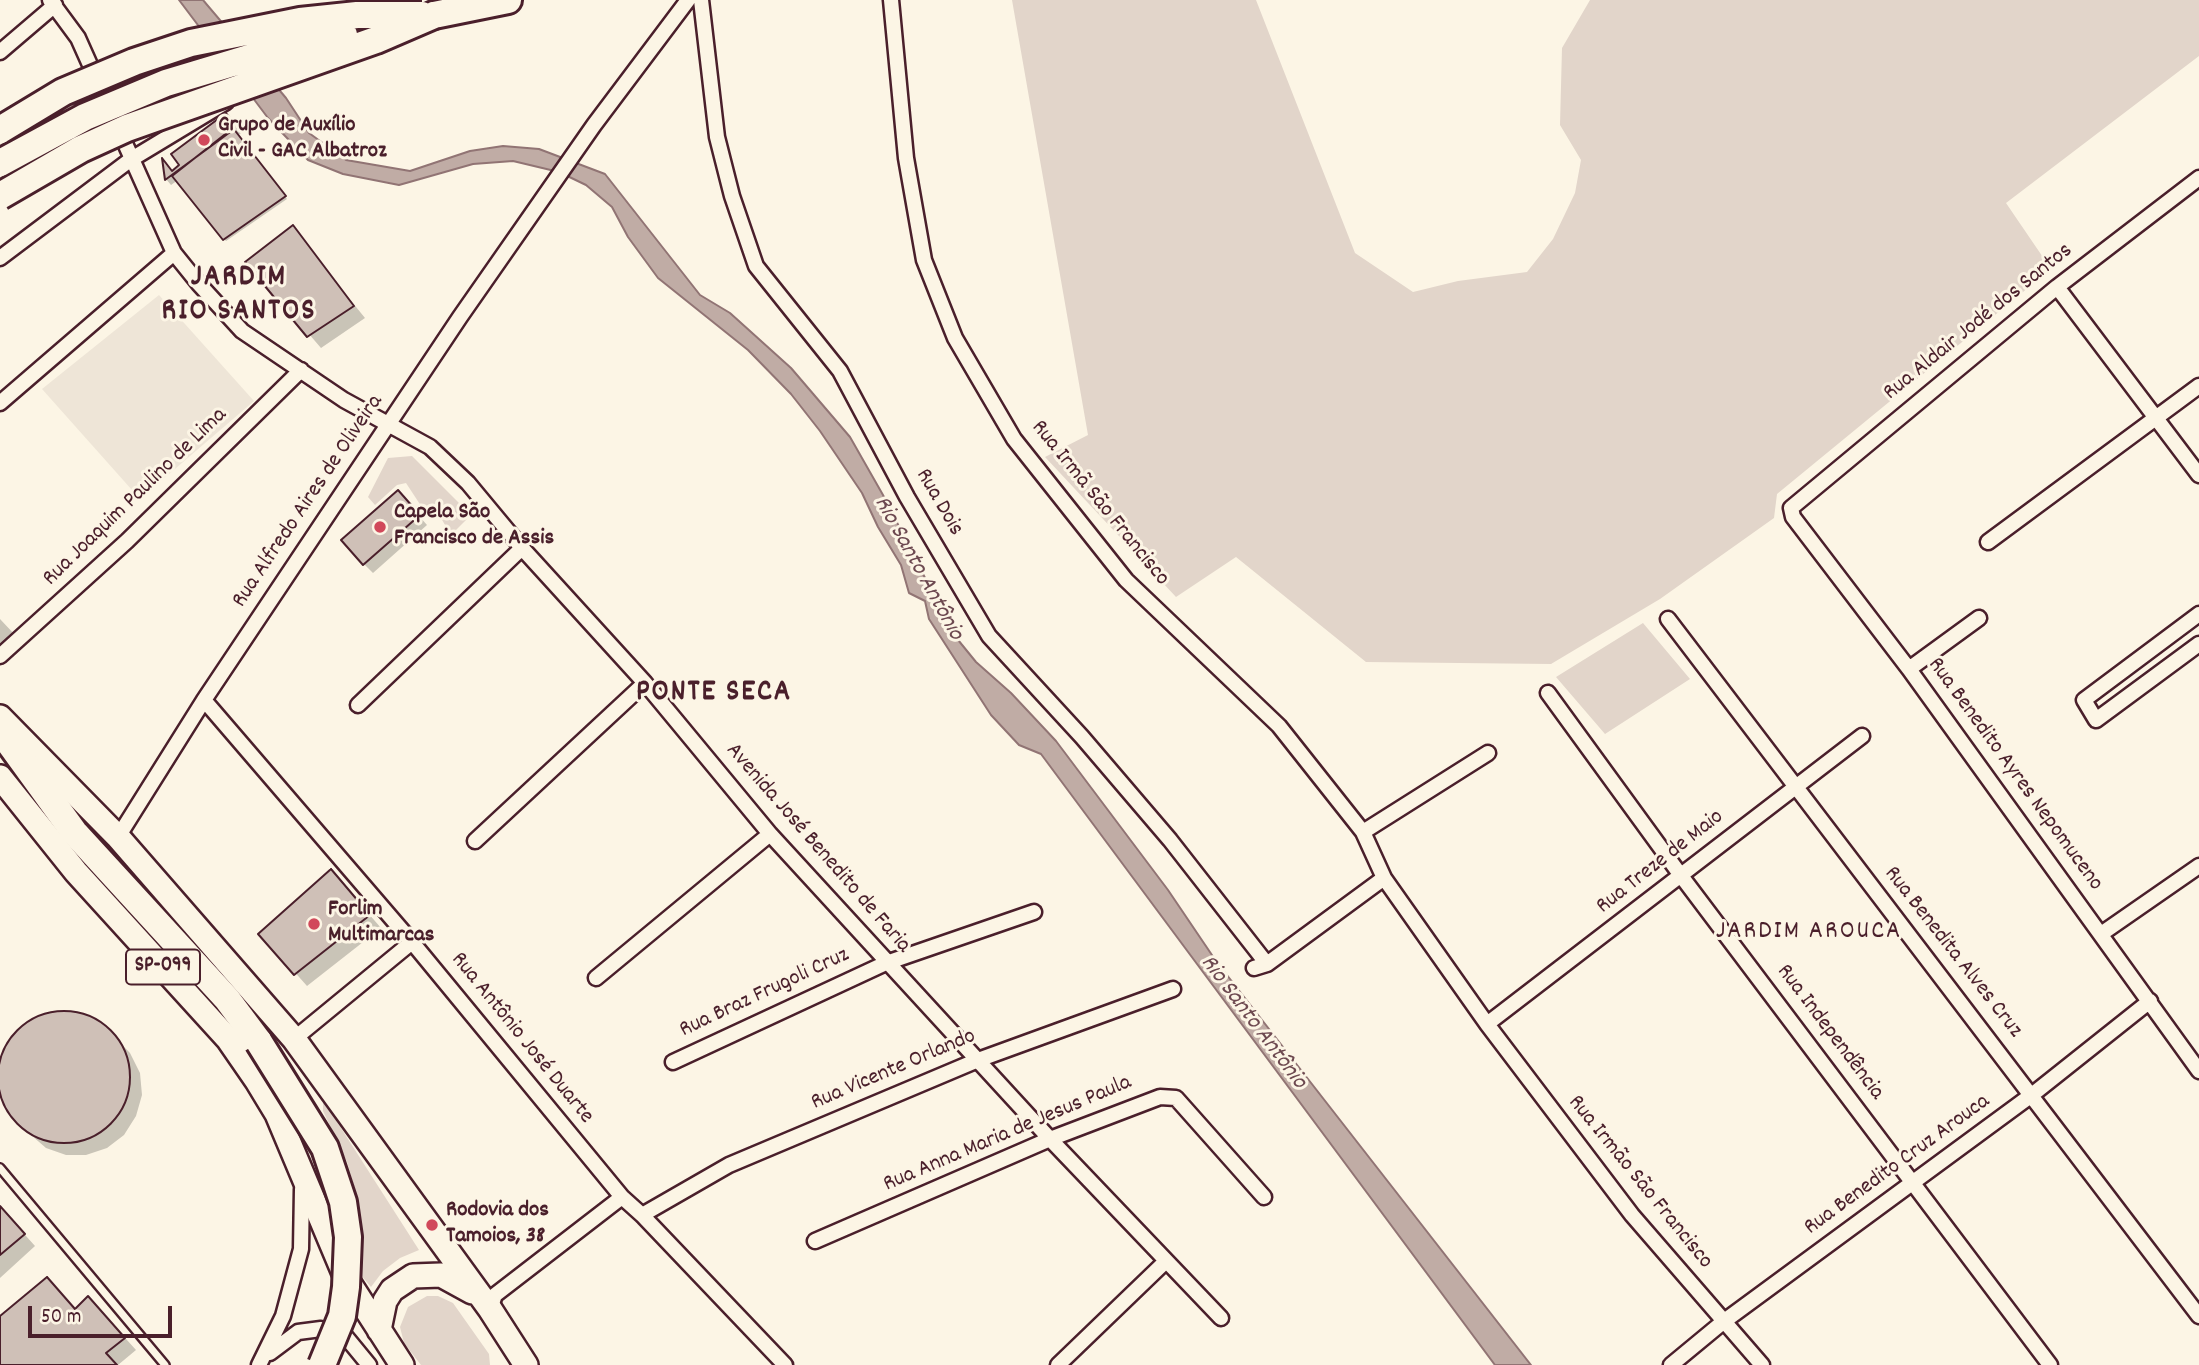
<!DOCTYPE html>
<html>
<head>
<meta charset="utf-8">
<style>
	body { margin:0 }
	#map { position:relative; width:2199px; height:1365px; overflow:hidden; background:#fcf5e5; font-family:Dekko,sans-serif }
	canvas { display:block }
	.scale { position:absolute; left:28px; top:1306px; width:144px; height:32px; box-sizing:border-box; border:4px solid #4a1f2b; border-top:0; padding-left:9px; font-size:21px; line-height:24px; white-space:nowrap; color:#4a1f2b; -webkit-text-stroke:5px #fcf5e5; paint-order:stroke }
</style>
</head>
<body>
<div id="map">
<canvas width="2199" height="1365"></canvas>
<div class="scale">50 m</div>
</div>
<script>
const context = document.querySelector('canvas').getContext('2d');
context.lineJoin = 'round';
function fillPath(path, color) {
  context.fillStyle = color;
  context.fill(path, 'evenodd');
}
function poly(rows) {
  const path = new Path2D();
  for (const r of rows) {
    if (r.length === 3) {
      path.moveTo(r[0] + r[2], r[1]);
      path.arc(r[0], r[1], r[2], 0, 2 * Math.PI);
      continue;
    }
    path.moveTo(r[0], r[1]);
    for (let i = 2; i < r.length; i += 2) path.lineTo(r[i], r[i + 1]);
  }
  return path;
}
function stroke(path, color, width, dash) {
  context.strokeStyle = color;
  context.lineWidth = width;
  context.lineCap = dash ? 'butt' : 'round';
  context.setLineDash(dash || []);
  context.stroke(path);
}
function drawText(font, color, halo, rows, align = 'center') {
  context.font = font + ' Dekko,sans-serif';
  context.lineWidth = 6;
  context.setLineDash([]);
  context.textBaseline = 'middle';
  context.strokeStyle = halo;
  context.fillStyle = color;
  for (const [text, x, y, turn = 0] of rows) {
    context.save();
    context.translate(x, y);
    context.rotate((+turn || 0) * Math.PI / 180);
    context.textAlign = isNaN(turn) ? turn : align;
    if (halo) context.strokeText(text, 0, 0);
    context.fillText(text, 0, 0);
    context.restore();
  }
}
fillPath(poly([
	[159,295,254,401,140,499,42,389]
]), '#eee5d7');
fillPath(poly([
	[1012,0,1256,0,1355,253,1413,292,1458,281,1527,272,1553,239,1575,193,1581,160,1560,125,1562,48,1590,0,2199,0,2199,56,2006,203,2051,269,1777,494,1774,518,1660,599,1551,664,1366,662,1236,557,1176,597,1045,457,1088,435],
	[412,456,471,515,451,535,435,508,427,515,406,483,397,485,375,505,368,497,388,458],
	[1643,623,1690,679,1605,734,1556,677],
	[323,1100,419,1250,400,1258,383,1271,371,1287,360,1274,357,1196,347,1162,323,1111],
	[427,1296,438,1296,453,1303,489,1354,490,1365,421,1365,404,1343,400,1327,408,1307]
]), '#e2d5ca');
const water = poly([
	[179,0,203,0,286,98,309,133,346,160,410,171,470,151,503,146,539,149,605,174,700,295,730,313,791,368,850,437,883,495,954,635,976,662,1011,693,1056,741,1168,890,1216,961,1531,1365,1495,1365,1041,754,1019,745,991,715,929,619,925,601,909,593,901,565,878,527,862,493,820,431,791,394,748,350,658,278,628,237,612,207,586,185,559,172,513,161,473,164,399,185,343,174,308,160,268,118,179,0]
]);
fillPath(water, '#c0aca5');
stroke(water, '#917474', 2);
fillPath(poly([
	[231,120,241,133,237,136,287,199,226,241,178,180,171,185,166,179,165,163,175,176,184,169,173,154],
	[292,228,365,318,321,348,247,262],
	[406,501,427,525,373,573,364,564],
	[0,619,16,636,0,650],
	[342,883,381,928,307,986,261,934],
	[60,1012,82,1015,102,1024,130,1053,140,1073,142,1095,136,1116,124,1135,107,1148,86,1155,66,1155,46,1148,16,1122,4,1105,0,1091,0,1062,7,1045,20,1028,38,1017],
	[0,1207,35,1246,0,1278],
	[100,1310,136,1350,118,1365,0,1365,0,1319]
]), '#0003');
const building = poly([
	[226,113,237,127,165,180,162,158,172,171,179,165,171,154,226,113],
	[233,128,286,196,223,240,172,176,233,128],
	[293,225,354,306,307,337,245,262,293,225],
	[398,490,420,515,363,565,341,540,398,490],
	[331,869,370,915,294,975,258,934,331,869],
	[64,1077,66],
	[0,1206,25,1234,0,1255,0,1206],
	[47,1277,75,1309,88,1296,125,1338,106,1353,117,1365,0,1365,0,1316,47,1277]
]);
fillPath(building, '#cfc0b7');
stroke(building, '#4a1f2b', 2);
const lane = poly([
	[0,1168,165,1365]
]);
const street = poly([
	[50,0,78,38,174,253,199,284,242,331,344,400,430,447,468,483,522,548,645,683,770,834,1050,1139,1221,1318],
	[701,0,717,137,732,196,756,266,840,371,907,497,989,636,1082,737,1170,840,1267,964],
	[891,0,906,158,924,260,955,338,1014,439,1126,580,1279,726,1363,832,1384,878,1487,1024,1632,1215,1762,1365],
	[0,52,55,5],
	[2199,178,2057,287,1791,508,1793,517,1909,669,2199,1071],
	[0,258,130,160,226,102],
	[2057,287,2199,475],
	[0,403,174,253],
	[1988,542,2199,386],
	[2199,614,2084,700,2096,720,2199,644],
	[1668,619,2199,1316],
	[0,656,127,541,301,370],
	[1909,669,1979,618],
	[1548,693,1682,877,2050,1365],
	[204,700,412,942,622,1197,642,1215,785,1365],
	[358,705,522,548],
	[1363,832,1488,753],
	[118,837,204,700,460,317,594,125,688,0],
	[475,841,645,683],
	[2101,934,2199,866],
	[1254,968,1267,964,1384,878],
	[596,978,770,834],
	[1487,1024,1862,736],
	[294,1039,412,942],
	[673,1062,886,963,1034,912],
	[642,1215,729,1165,978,1060,1173,989],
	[815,1241,1050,1139,1160,1097,1176,1098,1264,1197],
	[490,1309,495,1295,622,1197],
	[270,1353,298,1332,321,1329,346,1337,369,1365],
	[259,1365,283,1316,301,1249,302,1189],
	[1058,1365,1165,1262],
	[1671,1365,1723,1322,2033,1094,2150,1001]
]);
const primary = poly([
	[0,717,118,837,294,1039,490,1309,526,1365],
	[0,777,76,872,228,1039,257,1081,277,1114,346,1278,402,1365],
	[379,1330,385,1301,392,1290,413,1276,441,1275,472,1292]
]);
const highway = poly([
	[434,15,508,0],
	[0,730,74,832,227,999,259,1042]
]);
stroke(lane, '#4a1f2b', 12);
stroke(street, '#4a1f2b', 19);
stroke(primary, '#4a1f2b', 28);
stroke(highway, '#4a1f2b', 32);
stroke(lane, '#fcf5e5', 7);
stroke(street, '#fcf5e5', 14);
stroke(primary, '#fcf5e5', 23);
stroke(highway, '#fcf5e5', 26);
const highwayBridge = poly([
	[0,130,63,92,134,62,191,43,300,21,357,15,422,15],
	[0,163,85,117,166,83,279,49,344,35],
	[0,196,81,149,127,128,376,40,434,15],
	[259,1042,325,1148,343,1202,348,1237,346,1287,342,1316,322,1365]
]);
stroke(highwayBridge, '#4a1f2b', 32, []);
stroke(highwayBridge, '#fcf5e5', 26);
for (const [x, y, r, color] of [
	[204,140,7,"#d1495b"],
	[380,527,7,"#d1495b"],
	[314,924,7,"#d1495b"],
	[432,1225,7,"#d1495b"]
]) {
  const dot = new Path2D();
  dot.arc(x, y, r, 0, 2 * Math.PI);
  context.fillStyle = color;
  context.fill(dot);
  stroke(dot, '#fcf5e5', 2.5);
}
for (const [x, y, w] of [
	[163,967,74]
]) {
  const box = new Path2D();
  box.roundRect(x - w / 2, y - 17.5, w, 35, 5);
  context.fillStyle = '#fcf5e5';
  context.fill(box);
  stroke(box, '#4a1f2b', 2);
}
drawText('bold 21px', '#4a1f2b', null, [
	["SP-099",163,967]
]);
drawText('bold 23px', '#4a1f2b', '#fcf5e5', [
	["Grupo de Auxílio",218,127],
	["Civil - GAC Albatroz",218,153],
	["Capela São",394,514],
	["Francisco de Assis",394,540],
	["Forlim",328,911],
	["Multimarcas",328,937],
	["Rodovia dos",446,1212],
	["Tamoios, 38",446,1238]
], 'left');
drawText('23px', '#4a1f2b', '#fcf5e5', [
	["Rua Aldair Jodé dos Santos",1979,323,-39],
	["Rua Joaquim Paulino de Lima",136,498,-44],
	["Rua Alfredo Aires de Oliveira",309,502,-56],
	["Rua Dois",938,503,60],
	["Rua Irmã São Francisco",1099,504,51],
	["Rua Benedito Ayres Nepomuceno",2014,775,54],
	["Avenida José Benedito de Faria",817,849,49],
	["Rua Treze de Maio",1661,863,-38],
	["Rua Benedita Alves Cruz",1952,953,52],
	["Rua Braz Frugoli Cruz",765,994,-25],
	["Rua Independência",1829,1033,53],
	["Rua Antônio José Duarte",521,1039,51],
	["Rua Vicente Orlando",894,1071,-23],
	["Rua Anna Maria de Jesus Paula",1008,1135,-23],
	["Rua Benedito Cruz Arouca",1898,1166,-36],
	["Rua Irmão São Francisco",1639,1183,51]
]);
drawText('italic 24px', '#6d4950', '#fcf5e5', [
	["Rio Santo Antônio",917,569,61],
	["Rio Santo Antônio",1252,1023,53]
]);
context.letterSpacing = '2px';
drawText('26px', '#4a1f2b', '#fcf5e5', [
	["JARDIM AROUCA",1809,933]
]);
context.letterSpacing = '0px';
context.letterSpacing = '2px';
drawText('bold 30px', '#4a1f2b', '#fcf5e5', [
	["JARDIM",239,280],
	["RIO SANTOS",239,314],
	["PONTE SECA",714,695]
]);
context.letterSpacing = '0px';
</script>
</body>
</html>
